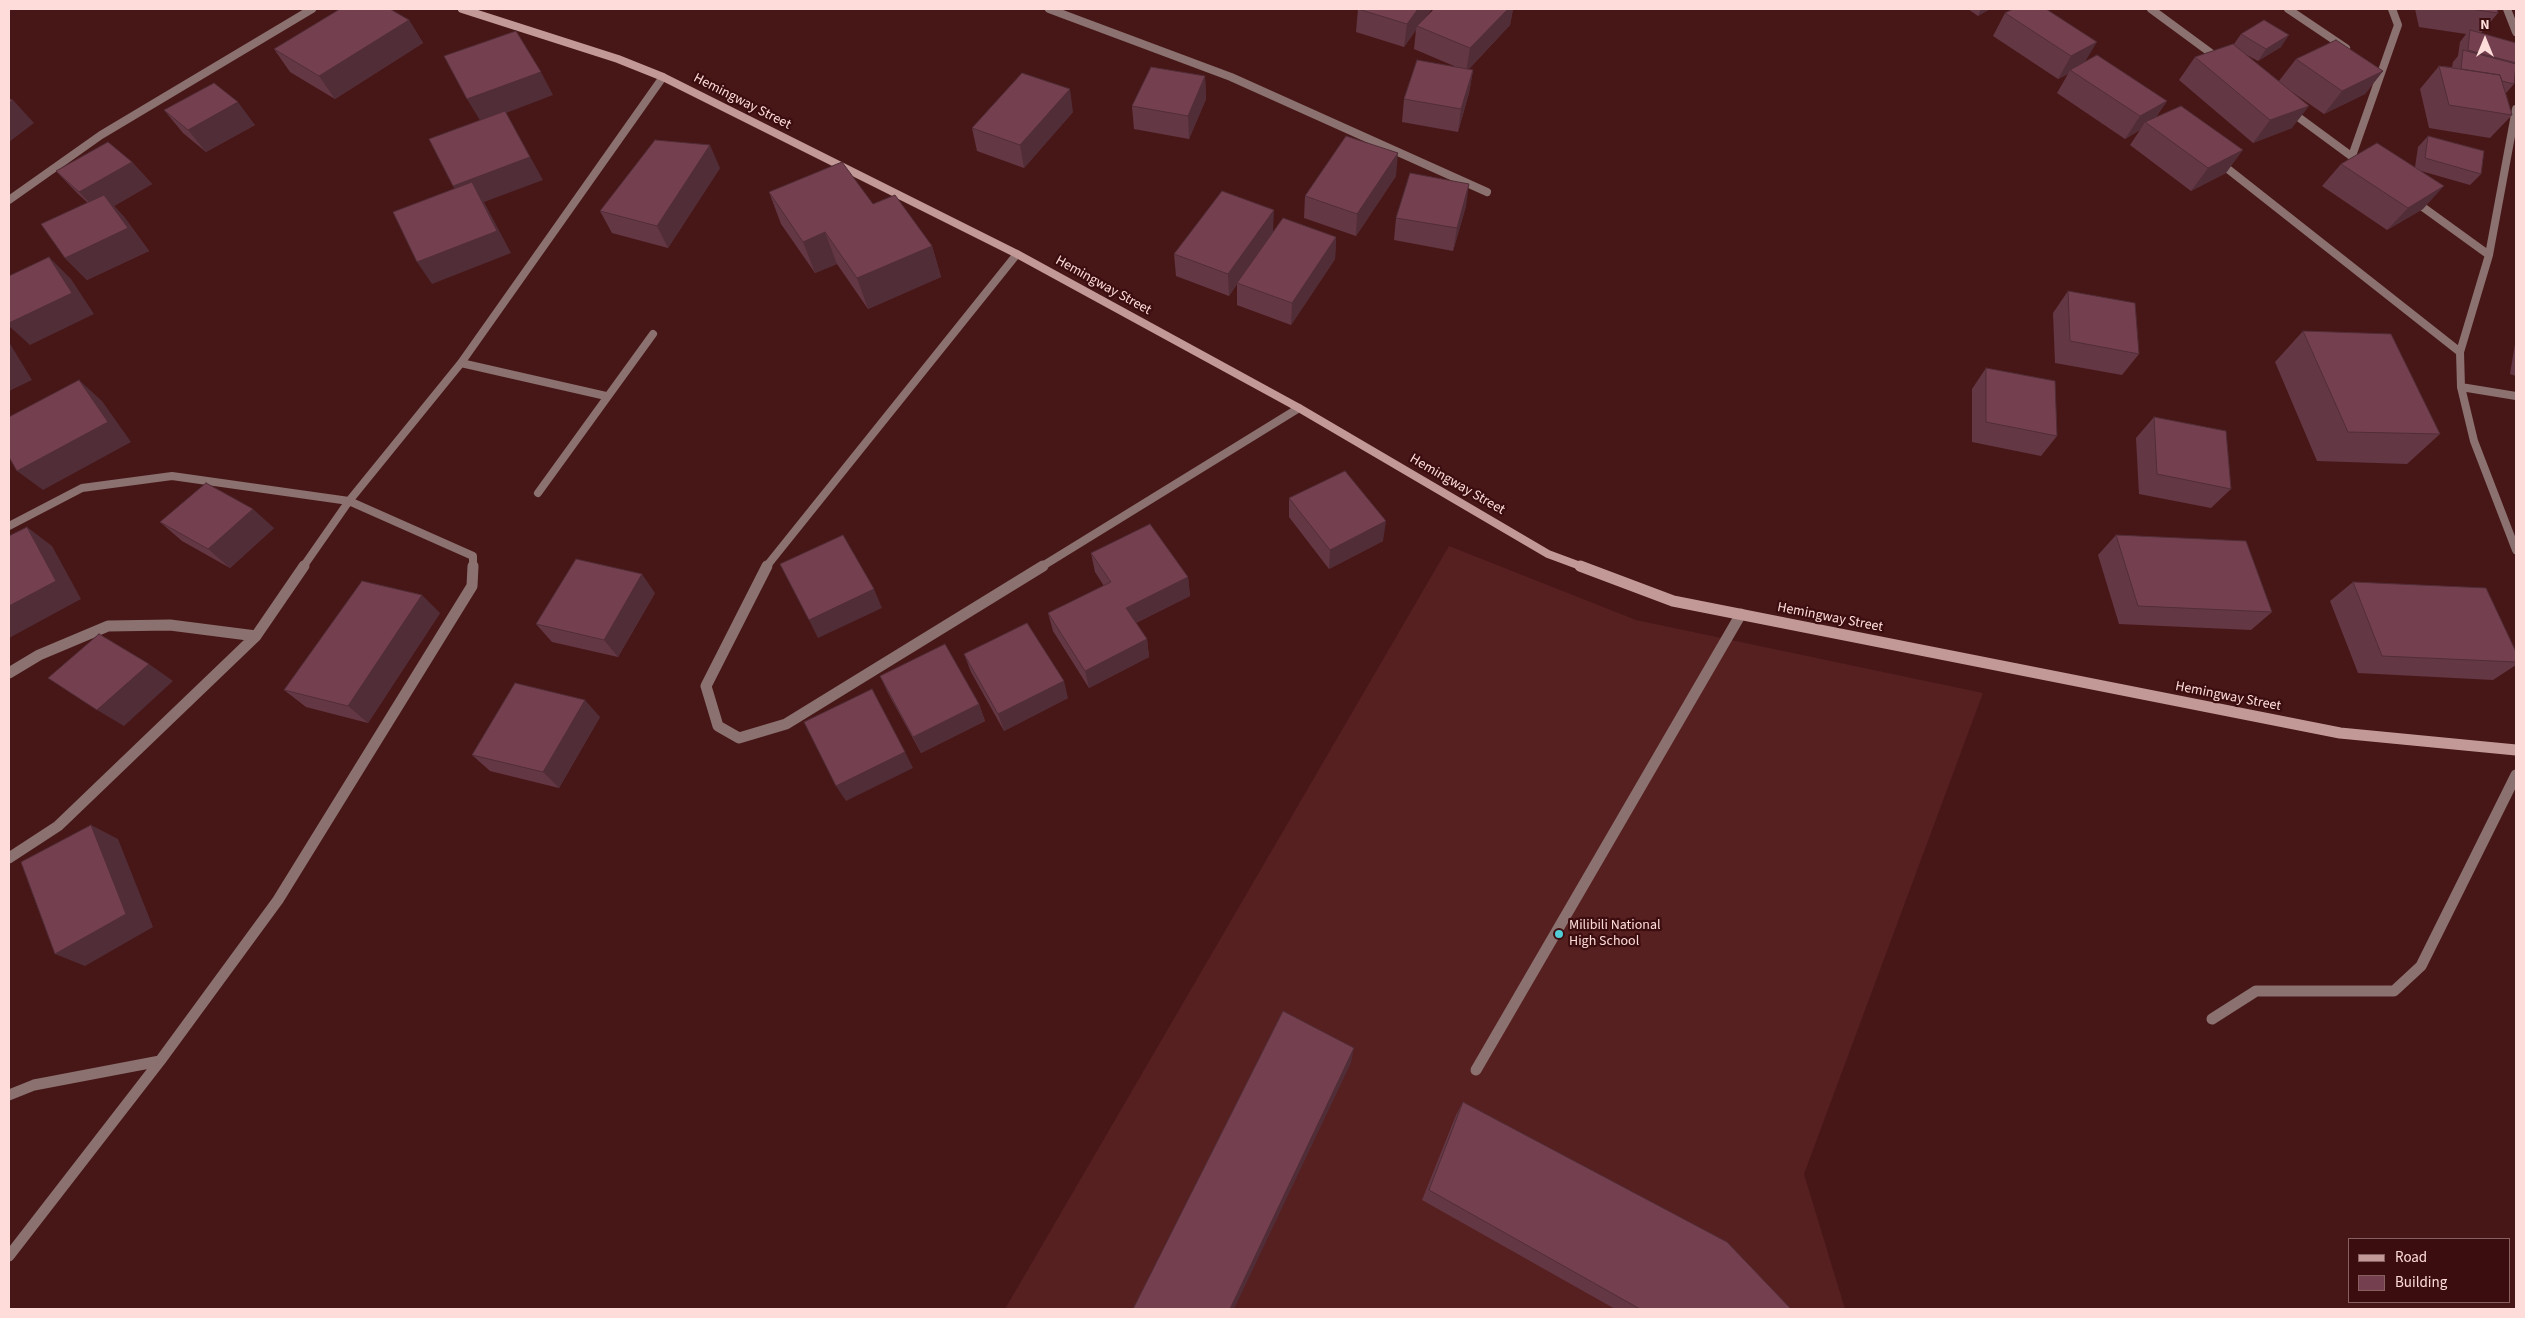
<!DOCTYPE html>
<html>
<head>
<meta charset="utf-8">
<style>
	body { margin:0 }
	#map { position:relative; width:2525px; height:1318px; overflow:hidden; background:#471718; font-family:"Source Sans 3",sans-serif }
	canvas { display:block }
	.frame { position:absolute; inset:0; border:10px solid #fddcda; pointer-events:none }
	.legend { position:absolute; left:2348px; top:1238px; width:162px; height:65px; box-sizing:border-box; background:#3c0d0f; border:1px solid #896060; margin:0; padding:6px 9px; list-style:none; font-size:15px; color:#fddcda }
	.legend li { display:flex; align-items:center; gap:10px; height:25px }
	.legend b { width:25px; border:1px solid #896060 }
	.north { position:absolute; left:2460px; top:15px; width:50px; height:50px; -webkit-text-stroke:4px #3c0d0f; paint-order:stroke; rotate:0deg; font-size:14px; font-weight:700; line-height:20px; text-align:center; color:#fddcda }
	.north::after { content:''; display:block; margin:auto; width:18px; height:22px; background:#fddcda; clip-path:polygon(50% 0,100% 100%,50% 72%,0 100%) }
</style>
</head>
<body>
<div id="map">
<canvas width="2525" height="1318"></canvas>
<div class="frame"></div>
<ul class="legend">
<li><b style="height:6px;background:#c39997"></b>Road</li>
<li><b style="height:14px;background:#74404f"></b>Building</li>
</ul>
<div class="north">N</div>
</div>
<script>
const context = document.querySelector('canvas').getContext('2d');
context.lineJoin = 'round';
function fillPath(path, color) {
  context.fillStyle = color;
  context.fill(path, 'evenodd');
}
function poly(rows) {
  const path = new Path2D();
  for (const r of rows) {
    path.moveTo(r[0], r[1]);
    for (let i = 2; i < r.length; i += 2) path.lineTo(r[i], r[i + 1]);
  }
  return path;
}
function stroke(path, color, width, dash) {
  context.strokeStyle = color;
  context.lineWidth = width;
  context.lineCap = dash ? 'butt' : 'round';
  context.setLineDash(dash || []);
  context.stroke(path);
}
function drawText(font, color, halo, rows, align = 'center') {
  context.font = font + ' "Source Sans 3",sans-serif';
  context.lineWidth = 4.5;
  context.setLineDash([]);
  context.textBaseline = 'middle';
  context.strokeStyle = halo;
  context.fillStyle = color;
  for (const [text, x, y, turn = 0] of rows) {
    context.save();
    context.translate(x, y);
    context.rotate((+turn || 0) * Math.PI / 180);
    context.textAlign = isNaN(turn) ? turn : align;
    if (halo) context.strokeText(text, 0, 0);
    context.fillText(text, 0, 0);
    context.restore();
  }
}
fillPath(poly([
	[1449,546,1636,620,1983,693,1804,1174,1845,1309,1005,1309]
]), '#561f20');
stroke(poly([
	[1476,1070,1741,614]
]), '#8b716f', 11);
stroke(poly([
	[1049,9,1231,77,1487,192],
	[2151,9,2219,59],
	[2288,9,2346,48],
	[2507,9,2516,32],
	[2516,109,2489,255,2460,352,2461,387,2474,441,2516,550],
	[2290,111,2362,164],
	[2352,156,2398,25,2392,9],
	[2219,162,2460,352],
	[9,200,101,135,312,9],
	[2413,200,2489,255],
	[461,363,606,396],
	[2461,387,2516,396],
	[538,493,653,334],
	[9,526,82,488,172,476,349,501,473,556,473,567],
	[303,567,349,501,461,363,663,77],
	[766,567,1017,254],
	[1041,567,1299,408]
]), '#8b716f', 8);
stroke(poly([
	[767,566,706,686,718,726,739,738,786,724,1043,566],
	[9,673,39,655,108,626,170,625,256,636],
	[9,858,58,826,256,636,304,566],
	[2212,1019,2256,991,2394,991,2421,966,2516,775],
	[9,1095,34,1085,160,1061],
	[9,1256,160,1061,278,900,472,586,473,566]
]), '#8b716f', 11);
stroke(poly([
	[462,9,618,59,663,77,1017,254,1299,408,1548,554,1583,567]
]), '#c39997', 8);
stroke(poly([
	[1580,566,1673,601,2340,733,2516,750]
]), '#c39997', 11);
fillPath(poly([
	[1358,9,1426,17,1434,9,1513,9,1510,25,1469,69,1473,70,1469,93,1458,132,1402,122,1404,99,1454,66,1414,49,1416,30,1404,47,1356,32],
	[1968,9,1990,9,1978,16],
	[2415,9,2497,9,2498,13,2481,33,2516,43,2516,69,2515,70,2514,84,2506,93,2512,115,2490,138,2429,128,2420,89,2439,66,2452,67,2453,62,2458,56,2460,42,2466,34,2419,27],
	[2005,13,2085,62,2167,101,2156,117,2226,173,2191,191,2130,145,2140,130,2125,139,2057,93,2068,74,2058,79,1993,36],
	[409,20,423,43,335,99,290,72,274,49],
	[2241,34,2281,47,2258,61,2245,54,2279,81,2296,59,2383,71,2365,94,2324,114,2292,92,2292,128,2253,143,2179,80,2195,57,2234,44],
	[1205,76,1206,99,1189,139,1134,129,1132,106],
	[164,110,255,125,206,152,183,133],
	[1073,112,1024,168,977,151,972,128],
	[2428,136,2481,174,2470,185,2421,171,2423,209,2387,230,2322,186,2341,164,2415,167,2418,147],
	[132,162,152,184,114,206,125,218,149,251,87,280,65,258,88,203,77,193,56,171],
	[720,168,668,248,612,233,600,211],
	[1396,176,1356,236,1304,218,1305,196],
	[769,192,873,204,932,246,941,277,868,309,837,264,815,273,781,224],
	[1466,206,1453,251,1394,240,1396,218],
	[1273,231,1336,237,1335,259,1291,325,1237,305,1237,284,1229,296,1176,276,1174,254],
	[2068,291,2139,354,2122,375,2055,363,2053,313],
	[2303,331,2440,434,2407,464,2317,461,2275,362],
	[2516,338,2516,376,2510,374],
	[1986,368,2057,436,2041,456,1972,442,1972,389],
	[2154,417,2231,489,2211,508,2139,494,2136,438],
	[1289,498,1383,541,1329,569,1289,517],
	[160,522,274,528,230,568,182,541],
	[2116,535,2272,612,2251,630,2119,624,2098,555],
	[1091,553,1188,577,1190,596,1136,623,1147,639,1149,657,1089,688,1053,631,1048,613,1104,586,1095,572],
	[2353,582,2516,652,2516,665,2493,680,2358,673,2330,601],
	[655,593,618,657,552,642,536,624],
	[440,613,368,723,306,707,284,690],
	[964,654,1068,698,1004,731,971,672],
	[880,676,979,704,985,721,921,753,888,693],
	[600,717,559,788,490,771,472,755],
	[1463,1102,1791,1309,1615,1309,1422,1200,1456,1115]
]), '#643744');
fillPath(poly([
	[1418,9,1432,9,1419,27,1417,26,1416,30,1404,47,1407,24],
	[1508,9,1513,9,1510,25,1466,72,1470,48],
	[1981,9,1990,9,1978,16],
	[409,20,423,43,335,99,319,76],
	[2289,35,2281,47,2258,61,2266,49],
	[2097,42,2083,65,2070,70,2068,74,2058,79,2071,56],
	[1473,70,1469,93,1458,132,1461,109],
	[2383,71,2365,94,2324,114,2342,91],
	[541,72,553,95,506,113,543,180,484,202,511,253,432,284,417,262,467,208,453,186,481,122,467,99],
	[1205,76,1206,99,1189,139,1188,116],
	[1070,89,1073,112,1024,168,1020,145],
	[13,100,34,123,9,142,9,103],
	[2167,101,2151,123,2145,122,2140,130,2125,139,2140,116],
	[238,102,255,125,206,152,188,130],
	[2309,106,2292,128,2253,143,2270,120],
	[710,145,720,168,668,248,657,226],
	[2243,150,2226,173,2191,191,2208,168],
	[1398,153,1396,176,1356,236,1357,214],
	[132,162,152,184,114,206,125,218,149,251,87,280,65,258,100,214,79,192],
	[1469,184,1466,206,1453,251,1457,228],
	[2444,186,2423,209,2387,230,2408,208],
	[1274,210,1273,232,1229,296,1228,274],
	[825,232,837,264,815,273,803,242],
	[1336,237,1335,259,1291,325,1292,303],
	[932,246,941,277,868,309,857,278],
	[49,257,71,279,94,314,30,345,9,326,9,323],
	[9,342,32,380,9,391],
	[79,380,102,401,131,442,43,490,17,471],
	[253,509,274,528,230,568,208,549],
	[1386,521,1383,541,1329,569,1330,550],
	[27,527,52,546,81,599,9,638,9,606],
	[642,574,655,593,618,657,604,640],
	[1188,577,1190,596,1129,626,1126,608],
	[874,589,882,608,818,638,809,620],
	[422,595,440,613,368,723,348,706],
	[1147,639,1149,657,1089,688,1085,671],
	[149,664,173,681,124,726,97,710],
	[1064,681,1068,698,1004,731,998,714],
	[585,700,600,717,559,788,543,772],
	[979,704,985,721,921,753,913,737],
	[905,752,913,768,846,801,836,786],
	[91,825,118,839,153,927,85,966,55,954],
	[1354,1048,1351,1063,1234,1309,1230,1309]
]), '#512d37');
const building = poly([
	[340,9,390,9,409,20,319,76,274,49,340,9],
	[1358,9,1418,9,1407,24,1358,9],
	[1434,9,1508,9,1470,48,1417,26,1434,9],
	[2013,9,2046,9,2097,42,2071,56,2005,13,2013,9],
	[2470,9,2497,9,2498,13,2470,9],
	[2264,20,2289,35,2266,49,2241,34,2264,20],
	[2470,30,2516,43,2516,63,2468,50,2470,30],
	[516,31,541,72,467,99,444,56,516,31],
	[2336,40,2383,71,2342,91,2296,59,2336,40],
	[2233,44,2309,106,2270,120,2195,57,2233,44],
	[2463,50,2516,64,2514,84,2502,81,2500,75,2461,69,2463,50],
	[2097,55,2167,101,2140,116,2070,70,2097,55],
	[1417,60,1473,70,1461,109,1404,99,1417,60],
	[2439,66,2500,75,2512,115,2449,105,2439,66],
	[1151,67,1205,76,1188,116,1132,106,1151,67],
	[1022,73,1070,89,1020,145,972,128,1022,73],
	[214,83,238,102,188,130,164,110,214,83],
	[9,99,13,100,9,103,9,99],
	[2181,106,2243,150,2208,168,2145,122,2181,106],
	[505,111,530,157,453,186,429,139,505,111],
	[1346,136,1398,153,1357,214,1305,196,1346,136],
	[2428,136,2484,151,2481,174,2425,158,2428,136],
	[655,140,710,145,657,226,600,211,655,140],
	[108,142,132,162,79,192,56,171,108,142],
	[2377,143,2444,186,2408,208,2341,164,2377,143],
	[842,162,873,204,895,195,932,246,857,278,825,232,803,242,769,192,842,162],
	[1410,173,1469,184,1457,228,1396,218,1410,173],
	[472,182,497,231,417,262,393,212,472,182],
	[1222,191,1274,210,1228,274,1174,254,1222,191],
	[104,195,128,228,65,258,41,224,104,195],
	[1283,218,1336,237,1292,303,1237,283,1283,218],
	[49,257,72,293,9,323,9,276,49,257],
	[2068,291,2135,303,2139,354,2070,341,2068,291],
	[2303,331,2391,334,2440,434,2348,432,2303,331],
	[1986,368,2055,381,2057,436,1986,422,1986,368],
	[79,380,108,422,17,471,9,457,9,417,79,380],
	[2154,417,2226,431,2231,489,2157,474,2154,417],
	[1345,471,1386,521,1330,550,1289,498,1345,471],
	[206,483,253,509,208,549,160,522,206,483],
	[1150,524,1188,577,1126,608,1147,639,1085,671,1048,613,1111,582,1091,553,1150,524],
	[27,527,56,581,9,606,9,536,27,527],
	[843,535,874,589,809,620,780,564,843,535],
	[2116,535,2246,541,2272,612,2138,606,2116,535],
	[576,559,642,574,604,640,536,624,576,559],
	[362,581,422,595,348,706,284,690,362,581],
	[2353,582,2486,588,2516,652,2516,662,2382,656,2353,582],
	[1027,623,1064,681,998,714,964,654,1027,623],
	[99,634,149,664,97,710,48,678,99,634],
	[945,644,979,704,913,737,880,676,945,644],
	[515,683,585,700,543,772,472,755,515,683],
	[872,689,905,752,836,786,804,722,872,689],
	[91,825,126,914,55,954,21,862,91,825],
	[1283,1011,1354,1048,1230,1309,1133,1309,1283,1011],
	[1463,1102,1727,1242,1791,1309,1640,1309,1429,1190,1463,1102]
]);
fillPath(building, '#74404f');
stroke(building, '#512d37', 1);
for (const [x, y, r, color] of [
	[1559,934,5,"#52ccd5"]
]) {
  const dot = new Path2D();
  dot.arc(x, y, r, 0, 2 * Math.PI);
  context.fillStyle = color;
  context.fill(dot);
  stroke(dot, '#3c0d0f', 2);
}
drawText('14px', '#fddcda', '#3c0d0f', [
	["Hemingway Street",742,102,27],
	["Hemingway Street",1103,286,29],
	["Hemingway Street",1457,485,30],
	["Hemingway Street",1830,618,11],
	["Hemingway Street",2228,697,11]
]);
drawText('14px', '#fddcda', '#3c0d0f', [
	["Milibili National",1569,926],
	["High School",1569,942]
], 'left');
</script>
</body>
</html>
